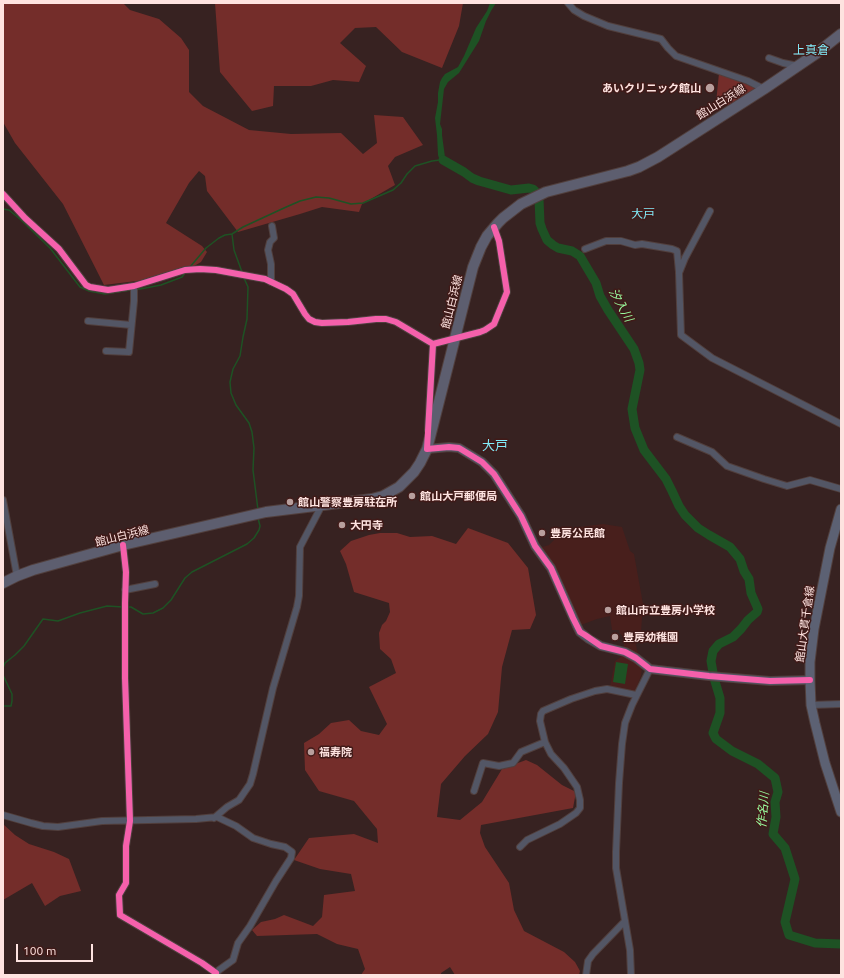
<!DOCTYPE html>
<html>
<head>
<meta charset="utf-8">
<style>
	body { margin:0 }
	#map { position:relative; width:844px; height:978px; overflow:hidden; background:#372221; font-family:Ubuntu,sans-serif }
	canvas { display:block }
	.frame { position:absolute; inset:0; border:4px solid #fee3e0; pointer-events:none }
	.scale { position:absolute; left:16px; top:944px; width:77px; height:18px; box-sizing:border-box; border:2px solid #fee3e0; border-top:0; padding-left:5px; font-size:12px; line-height:14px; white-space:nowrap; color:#fee3e0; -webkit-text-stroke:3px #401a18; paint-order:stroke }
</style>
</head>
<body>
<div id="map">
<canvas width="844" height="978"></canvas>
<div class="frame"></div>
<div class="scale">100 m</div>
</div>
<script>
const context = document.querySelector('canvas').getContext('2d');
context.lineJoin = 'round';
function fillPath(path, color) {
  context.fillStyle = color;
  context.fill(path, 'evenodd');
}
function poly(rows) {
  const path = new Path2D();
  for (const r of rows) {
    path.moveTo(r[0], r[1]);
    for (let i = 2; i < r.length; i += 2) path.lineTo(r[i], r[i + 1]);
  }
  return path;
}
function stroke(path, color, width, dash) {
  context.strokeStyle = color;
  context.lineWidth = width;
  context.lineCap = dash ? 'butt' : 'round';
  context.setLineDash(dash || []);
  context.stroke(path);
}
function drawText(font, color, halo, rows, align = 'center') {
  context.font = font + ' Ubuntu,"Noto Sans JP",sans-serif';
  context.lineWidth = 3;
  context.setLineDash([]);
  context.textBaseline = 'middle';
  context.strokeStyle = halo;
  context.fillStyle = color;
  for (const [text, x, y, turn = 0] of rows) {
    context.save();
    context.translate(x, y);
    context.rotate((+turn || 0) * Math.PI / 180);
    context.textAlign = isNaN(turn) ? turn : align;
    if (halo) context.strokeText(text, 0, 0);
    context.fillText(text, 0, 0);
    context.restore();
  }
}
fillPath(poly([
	[603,524,622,527,630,551,634,554,643,604,641,632,633,635,642,667,641,676,635,692,610,686,615,661,628,652,624,650,624,639,621,634,620,634,619,630,612,630,610,616,597,619,581,625,577,617,556,567,546,556,542,547,549,545,558,536,580,527]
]), '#481f1c');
fillPath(poly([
	[3,3,123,3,130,10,159,19,181,38,189,50,189,92,203,106,249,130,291,134,341,133,363,154,377,143,374,115,403,117,423,145,395,157,388,166,395,185,362,204,359,212,322,207,300,214,238,232,207,191,205,176,199,171,189,183,166,223,202,246,207,252,201,262,177,276,104,285,63,204,15,143,3,122],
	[215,3,463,3,459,26,442,68,402,52,376,27,355,28,340,43,366,66,359,82,333,80,311,86,274,86,273,106,252,111,220,72],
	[719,73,732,78,758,89,730,107,724,103,716,103],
	[468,528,508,543,528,568,536,615,530,629,512,630,502,667,498,712,488,734,465,756,441,784,437,817,460,820,482,802,502,769,526,760,537,765,562,785,576,792,573,808,481,825,480,833,485,847,509,883,514,910,524,931,564,952,575,962,580,971,579,975,455,975,450,967,441,973,441,975,361,975,365,969,358,949,337,944,317,934,257,936,252,930,261,922,275,919,284,915,313,926,322,917,324,895,355,891,351,874,320,869,294,860,309,838,354,834,378,843,377,829,354,801,319,791,305,770,304,743,319,734,331,723,349,720,361,731,379,735,387,724,369,687,396,673,391,659,380,649,379,633,382,625,386,621,390,612,389,603,354,592,346,564,340,551,351,541,369,535,380,533,397,533,410,537,432,536,456,544],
	[3,824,15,835,29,844,54,852,69,859,81,891,60,896,45,906,32,883,3,900]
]), '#742d2a');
fillPath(poly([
	[490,3,496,3,491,11,486,21,479,41,459,73,448,82,444,89,440,124,442,129,442,135,445,157,452,166,448,164,441,161,439,158,438,155,437,135,435,118,438,102,438,93,440,82,442,78,445,74,458,67,464,56,476,28,487,11],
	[616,662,628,664,625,684,613,682]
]), '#1e5224');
stroke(poly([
	[3,209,9,210,20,219,50,248,80,287,89,291,105,294,131,290],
	[232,234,234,250,242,272],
	[190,267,206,248,219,238,225,235,232,234,243,227,284,208,300,201,316,197,329,198,351,204,363,203,393,190,401,183,407,174,415,166,432,161,440,160],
	[244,278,248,287,247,319,243,337,240,356,233,369,230,382,231,393,236,405,249,423,252,432,254,448,253,470,258,510],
	[135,290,161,285,182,277,185,273],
	[127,607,131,607,143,614,153,613,163,608,171,600,185,578,192,572,247,544,254,538,259,530,260,526,258,518],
	[3,668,5,663,15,655,24,646,43,619,58,621,80,613,107,606,123,607],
	[3,675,12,694,12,701,11,706,3,706]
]), '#1e5224', 1.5);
stroke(poly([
	[443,160,464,172,472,178,479,181,511,190,529,188,533,189,536,192,539,199,540,223,542,229,547,240,553,245,558,248,572,251,580,256,596,283,600,296,608,310,634,349,639,363,640,370,632,409,635,428,644,450,666,479,672,491,679,506,685,515,698,528,709,535,730,547,740,559,744,571,749,579,751,593,758,609,757,612,748,620,741,629,733,637,719,644,713,651,711,661,714,678,720,698,720,713,713,733,716,739,732,751,758,764,775,778,778,792,775,802,776,817,773,834,785,848,795,879,792,892,785,922,789,935,815,943,841,944]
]), '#1e5224', 9);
const minor = poly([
	[568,3,574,10,584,16,608,26,661,39,668,48,676,56,748,81,764,89],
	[769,58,783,63,798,66],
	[3,194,25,218,59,249,86,285,90,287,108,290,134,286,185,270,200,269,216,270,265,279,286,289,293,294,305,314,309,319,315,322,322,323,348,322,376,319,386,319,396,322,433,344,480,332,485,330,494,324,507,292,499,241,494,227],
	[710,211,685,258,679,273,681,335,712,358,841,424],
	[585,249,606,241,621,241,635,245,642,244,672,249,677,251,679,272],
	[271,282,271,264,268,250,270,242,274,238,272,226],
	[88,321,131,325],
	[106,351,129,352,134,301,134,286],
	[428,430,433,344],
	[677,437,712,452,727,466,764,479,787,486,810,480,841,489],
	[3,500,17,576],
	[123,545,126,572,125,603,125,678,130,821,126,846,126,883,119,895,120,915,202,963,216,973],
	[125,590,155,584],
	[811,705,841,704],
	[474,791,483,763,499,766,513,763,521,752,545,742],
	[3,815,31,823,43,826,58,827,102,821,196,819,217,817,236,826,253,838,271,844,285,847,292,852,291,858,276,881,250,926,238,943,233,960,219,970,215,975],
	[214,818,227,807,239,800,250,784,253,774,273,688,297,607,299,596,300,547,322,505],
	[520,847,527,840,560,824,576,813,580,808,580,800,577,787,564,768,551,754,545,742,540,721,541,714,543,711,571,699,595,691,607,689,636,695],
	[586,975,588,961,593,954,625,921],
	[631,975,630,950,616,868,616,852,619,783,622,744,625,723,632,705,650,669]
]);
const tertiary = poly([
	[427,449,449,447,459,448,482,462,494,474,521,516,535,546,551,568,577,626,580,632,589,639,601,646,625,652,636,658,650,669,709,676,770,681,810,680]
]);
const secondary = poly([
	[841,509,830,548,814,629,810,662,810,680,811,705,815,723,825,763,841,812]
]);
const primary = poly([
	[3,583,17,576,33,570,123,545,266,512,372,499,383,496,399,487,414,472,420,463,427,449,473,267,481,247,487,236,498,223,503,218,521,204,546,192,628,171,639,167,658,157,764,89,817,53,841,34]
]);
stroke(minor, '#513f3d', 8);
stroke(tertiary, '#513f3d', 10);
stroke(secondary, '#513f3d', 11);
stroke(primary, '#513f3d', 12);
stroke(minor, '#535665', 6);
stroke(tertiary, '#535665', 8);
stroke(secondary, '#5c6173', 9);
stroke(primary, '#5d5e6f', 10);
stroke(poly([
	[3,194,25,218,59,249,86,285,90,287,108,290,134,286,185,270,200,269,216,270,265,279,286,289,293,294,305,314,309,319,315,322,322,323,348,322,376,319,386,319,396,322,433,344,480,332,485,330,494,324,507,292,499,241,494,227],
	[433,344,427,449,449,447,459,448,482,462,494,474,521,516,535,546,551,568,573,618,580,632,585,635,601,646,625,652,636,658,650,669,709,676,770,681,810,680],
	[123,545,126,572,125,603,125,678,130,821,126,846,126,883,119,895,120,915,202,963,216,973]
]), '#f560ab', 6);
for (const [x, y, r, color] of [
	[710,88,5,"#b89f9d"],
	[412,496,4,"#b89f9d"],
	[290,502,4,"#b89f9d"],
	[342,525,4,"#b89f9d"],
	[542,533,4,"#b89f9d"],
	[608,610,4,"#b89f9d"],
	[615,637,4,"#b89f9d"],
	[311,752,4,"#b89f9d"]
]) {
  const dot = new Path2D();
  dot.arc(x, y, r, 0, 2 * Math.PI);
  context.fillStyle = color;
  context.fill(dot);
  stroke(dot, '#401a18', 1.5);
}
drawText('bold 11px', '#fee3e0', '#401a18', [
	["あいクリニック館山",701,88,"right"],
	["館山大戸郵便局",420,496],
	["館山警察豊房駐在所",298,502],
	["大円寺",350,525],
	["豊房公民館",550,533],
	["館山市立豊房小学校",616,610],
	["豊房幼稚園",623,637],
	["福寿院",319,752]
], 'left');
drawText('11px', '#fee3e0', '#401a18', [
	["館山白浜線",721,102,-32],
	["館山白浜線",452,302,-76],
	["館山白浜線",122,536,-14],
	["館山大貫千倉線",805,624,-82]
]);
drawText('12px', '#81ecf9', '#401a18', [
	["上真倉",811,50],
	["大戸",643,214]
]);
drawText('italic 12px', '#97fb9f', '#401a18', [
	["汐入川",621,305,61],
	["作名川",763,810,-85]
]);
drawText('13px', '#81ecf9', '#401a18', [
	["大戸",495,446]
]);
</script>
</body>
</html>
